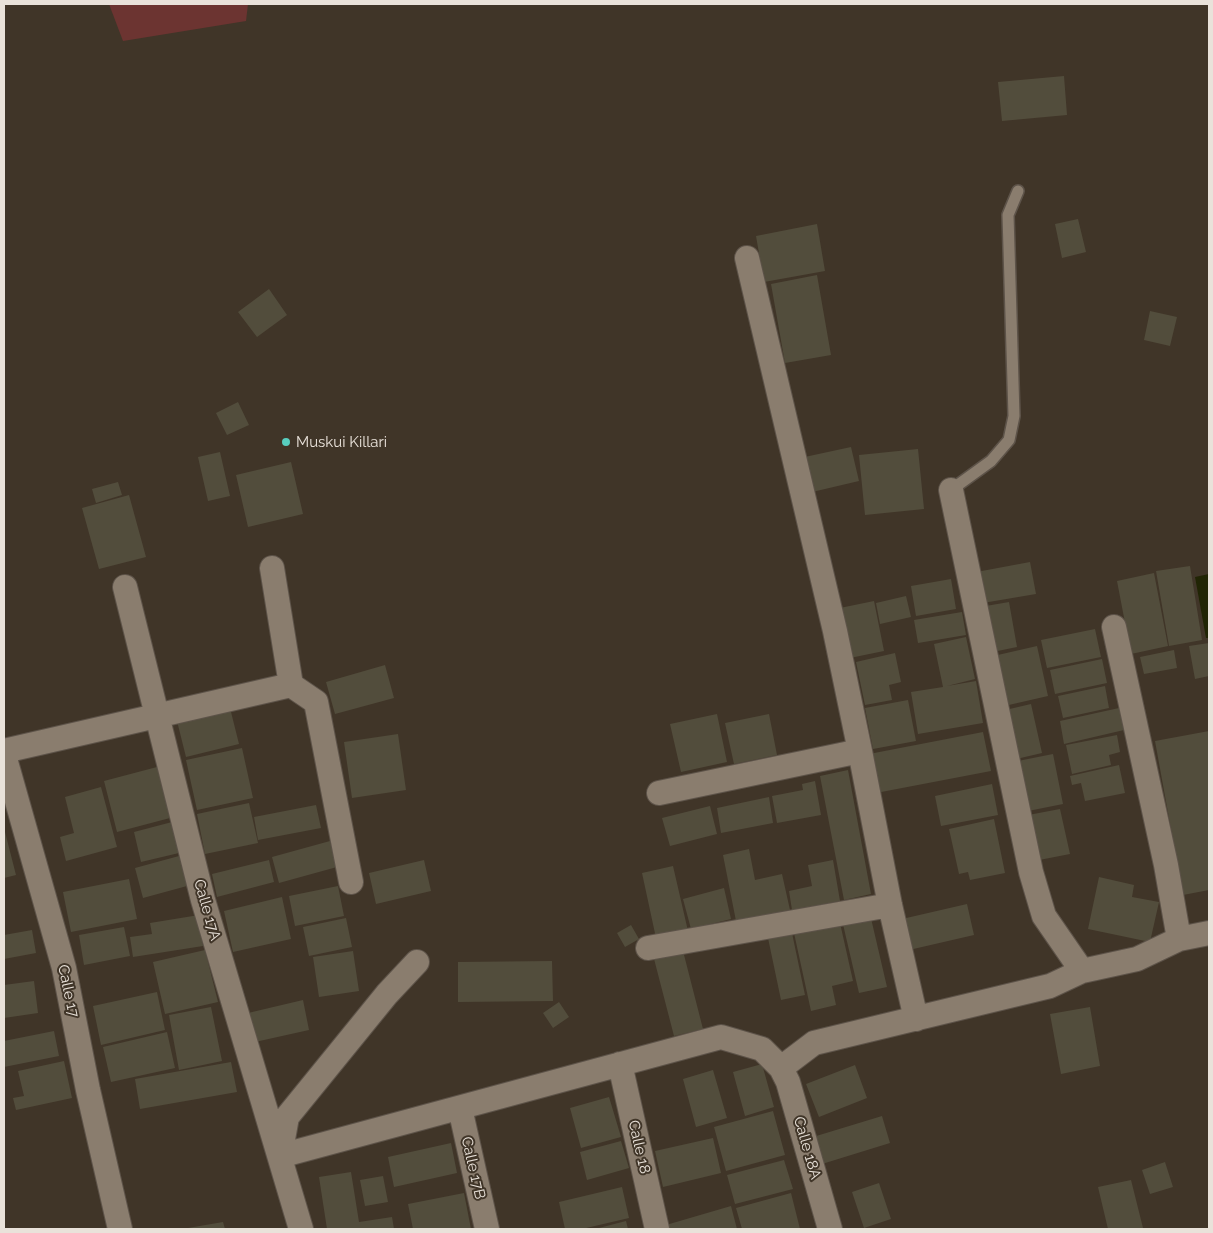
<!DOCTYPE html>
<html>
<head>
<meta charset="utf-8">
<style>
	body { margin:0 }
	#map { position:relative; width:1213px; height:1233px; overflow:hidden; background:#403528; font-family:Raleway,sans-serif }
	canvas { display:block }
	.frame { position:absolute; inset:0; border:5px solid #e9e2da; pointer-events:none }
</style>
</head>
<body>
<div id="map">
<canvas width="1213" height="1233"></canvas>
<div class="frame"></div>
</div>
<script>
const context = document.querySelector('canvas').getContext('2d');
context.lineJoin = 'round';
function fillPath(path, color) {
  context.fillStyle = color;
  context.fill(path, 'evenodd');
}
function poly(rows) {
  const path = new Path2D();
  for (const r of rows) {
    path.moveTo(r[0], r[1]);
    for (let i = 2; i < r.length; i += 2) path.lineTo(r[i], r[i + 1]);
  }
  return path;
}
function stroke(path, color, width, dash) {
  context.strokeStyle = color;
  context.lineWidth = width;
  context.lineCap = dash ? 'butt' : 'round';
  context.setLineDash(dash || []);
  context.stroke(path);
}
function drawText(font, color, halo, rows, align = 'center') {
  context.font = font + ' Raleway,sans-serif';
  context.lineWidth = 4;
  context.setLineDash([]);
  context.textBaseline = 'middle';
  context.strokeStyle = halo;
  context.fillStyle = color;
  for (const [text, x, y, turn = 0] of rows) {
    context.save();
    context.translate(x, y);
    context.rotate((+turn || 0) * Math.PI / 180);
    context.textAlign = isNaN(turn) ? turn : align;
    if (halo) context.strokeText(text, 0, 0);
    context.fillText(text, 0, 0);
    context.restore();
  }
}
fillPath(poly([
	[109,4,248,4,246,21,123,41]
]), '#6c3431');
fillPath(poly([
	[1209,574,1209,638,1206,638,1195,577]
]), '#212505');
fillPath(poly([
	[1064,76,1067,115,1002,121,998,82],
	[1078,219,1086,252,1062,258,1055,224],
	[817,224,825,271,764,282,756,236],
	[817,275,831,355,785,363,771,284],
	[269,289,287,315,257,337,238,312],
	[1150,311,1177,317,1170,346,1144,340],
	[238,402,249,425,227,435,216,413],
	[851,447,859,481,808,493,800,458],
	[918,449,924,509,865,515,859,455],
	[220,452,230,496,208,501,198,457],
	[291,462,303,514,248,527,236,475],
	[118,482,122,495,96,503,92,489],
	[129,495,146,557,99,569,82,508],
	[1030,562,1036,594,977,604,971,573],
	[1190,566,1202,640,1169,646,1156,571],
	[1154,573,1168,646,1131,654,1117,581],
	[951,579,956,609,916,616,911,586],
	[906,596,911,617,880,624,876,603],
	[874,601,884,651,845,659,835,609],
	[1009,602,1017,647,988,653,980,607],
	[962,612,966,635,918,643,914,620],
	[1095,629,1101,657,1047,668,1041,640],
	[966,637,975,679,947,686,976,681,983,723,918,734,911,692,943,687,934,644],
	[1209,643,1209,676,1195,679,1189,646],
	[1037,646,1048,696,1000,707,989,657],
	[1174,650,1177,668,1144,674,1140,657],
	[895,653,901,682,889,685,892,700,865,705,856,662],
	[1102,659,1107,683,1055,694,1050,670],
	[385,665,394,698,335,714,326,682],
	[1105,686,1109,708,1063,718,1058,696],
	[908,700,916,741,873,749,865,708],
	[1031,704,1042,753,1012,760,1001,711],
	[230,708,239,744,186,757,177,721],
	[1119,708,1124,730,1064,744,1060,721],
	[717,714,727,762,681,772,670,724],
	[769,714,777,755,734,764,725,723],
	[1209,731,1209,890,1183,895,1155,741],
	[983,732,991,771,876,793,869,754],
	[398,734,406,790,352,798,344,742],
	[1117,735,1120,752,1109,755,1111,765,1072,774,1066,745],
	[242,748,253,798,197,810,186,760],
	[1053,754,1063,804,1023,812,1013,762],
	[1119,765,1125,793,1085,801,1081,783,1072,785,1070,776],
	[157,767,170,818,117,832,104,781],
	[848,770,871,894,844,900,820,776],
	[815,781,821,815,777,823,772,796,803,790,802,784],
	[992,784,998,815,941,826,935,796],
	[101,787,117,847,66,861,60,837,74,833,65,797],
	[769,797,773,823,721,833,717,808],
	[249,803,258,843,205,854,197,814],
	[316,805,321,828,258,840,254,817],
	[710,806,717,834,670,846,662,818],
	[1060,809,1070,854,1034,861,1023,816],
	[994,819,1005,873,970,880,968,872,959,874,949,829],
	[172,822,179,853,141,862,134,832],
	[4,828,16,875,4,878],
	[330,841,337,867,279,883,272,857],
	[749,849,755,880,782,874,790,910,736,921,723,855],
	[179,856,187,886,143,898,135,868],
	[269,860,274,882,217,897,212,874],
	[424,860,431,891,376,904,369,873],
	[833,860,840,901,792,910,789,891,812,886,808,865],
	[673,866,688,931,656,938,642,873],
	[1099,877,1134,885,1132,897,1159,902,1150,942,1088,929],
	[129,879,137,919,71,932,63,892],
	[338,886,344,916,295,926,289,896],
	[724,888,731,919,691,929,683,899],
	[282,897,291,939,233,952,224,911],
	[967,904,974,935,909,950,902,919],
	[870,914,887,987,859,993,842,920],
	[199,915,203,946,133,957,130,937,152,934,150,923],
	[346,918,352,947,309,956,303,927],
	[840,923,853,981,832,986,836,1005,811,1011,794,933],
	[631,925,639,939,625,947,617,933],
	[124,927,130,956,84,965,79,935],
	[32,930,36,953,4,959,4,935],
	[792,933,805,995,781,1000,768,938],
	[682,947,703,1029,674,1036,653,955],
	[205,950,218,1002,165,1014,153,962],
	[353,951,359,991,319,997,313,957],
	[552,961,553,1001,458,1002,458,962],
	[34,981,38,1013,4,1018,4,985],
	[157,992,165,1030,101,1045,93,1006],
	[303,1000,309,1030,255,1042,248,1013],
	[559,1002,569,1017,553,1028,543,1013],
	[211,1007,222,1061,179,1070,169,1015],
	[1090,1007,1100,1066,1061,1074,1050,1014],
	[54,1031,59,1056,4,1067,4,1041],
	[167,1032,175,1068,111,1082,103,1047],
	[64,1061,72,1098,16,1110,13,1098,24,1096,18,1071],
	[231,1062,237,1092,140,1109,135,1079],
	[762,1064,774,1107,745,1116,733,1072],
	[855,1065,867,1098,819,1117,806,1084],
	[713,1070,727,1118,696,1127,683,1079],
	[609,1097,621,1137,581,1148,570,1108],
	[773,1111,785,1155,726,1171,714,1127],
	[882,1116,890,1143,822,1164,813,1137],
	[713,1138,721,1173,663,1187,655,1151],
	[621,1141,629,1168,587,1180,580,1152],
	[451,1143,457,1173,394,1187,388,1157],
	[784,1160,793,1189,735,1204,727,1175],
	[1165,1162,1173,1187,1150,1194,1142,1170],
	[351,1172,359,1222,392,1217,394,1229,327,1229,319,1177],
	[383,1176,388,1202,365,1206,360,1180],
	[1131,1180,1143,1228,1138,1229,1108,1229,1098,1187],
	[879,1183,891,1219,864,1228,852,1192],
	[622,1187,629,1218,582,1229,565,1229,559,1202],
	[464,1193,471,1229,413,1229,408,1204],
	[791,1193,800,1229,742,1229,736,1208],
	[731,1206,737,1229,668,1229,666,1225],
	[626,1221,628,1229,595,1229],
	[223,1222,225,1229,188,1229,188,1228]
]), '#524d3c');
const service = poly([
	[951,490,991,461,1009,440,1014,416,1008,215,1018,191]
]);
const minor = poly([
	[747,258,835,631,860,751,890,905,916,1019],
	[951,490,1031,872,1044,916,1082,971],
	[272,568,291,685,316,702,351,882],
	[125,587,203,900,301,1229],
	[1114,627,1166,865,1179,939],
	[4,751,291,685],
	[4,755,64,968,88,1090,120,1229],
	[659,793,860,751],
	[648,948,890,905],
	[417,962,387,994,287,1117,280,1156,721,1037,762,1049,781,1068,788,1082,830,1229],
	[620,1064,657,1229],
	[781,1068,814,1043,1050,986,1082,971,1137,959,1179,939,1209,933],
	[460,1108,487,1229]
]);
stroke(service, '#5d5349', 14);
stroke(minor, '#5d5349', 26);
stroke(service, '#8a7d6e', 11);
stroke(minor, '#8a7d6e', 24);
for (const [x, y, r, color] of [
	[286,442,5,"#58cebf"]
]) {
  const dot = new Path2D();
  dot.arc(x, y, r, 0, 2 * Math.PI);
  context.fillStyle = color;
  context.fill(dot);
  stroke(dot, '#403528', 2);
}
drawText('15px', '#e9e2da', '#403528', [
	["Muskui Killari",296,442]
], 'left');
drawText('15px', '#e9e2da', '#403528', [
	["Calle 17A",207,910,74],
	["Calle 17",68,991,78],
	["Calle 18",639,1147,77],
	["Calle 18A",807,1148,74],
	["Calle 17B",473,1168,77]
]);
</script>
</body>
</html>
